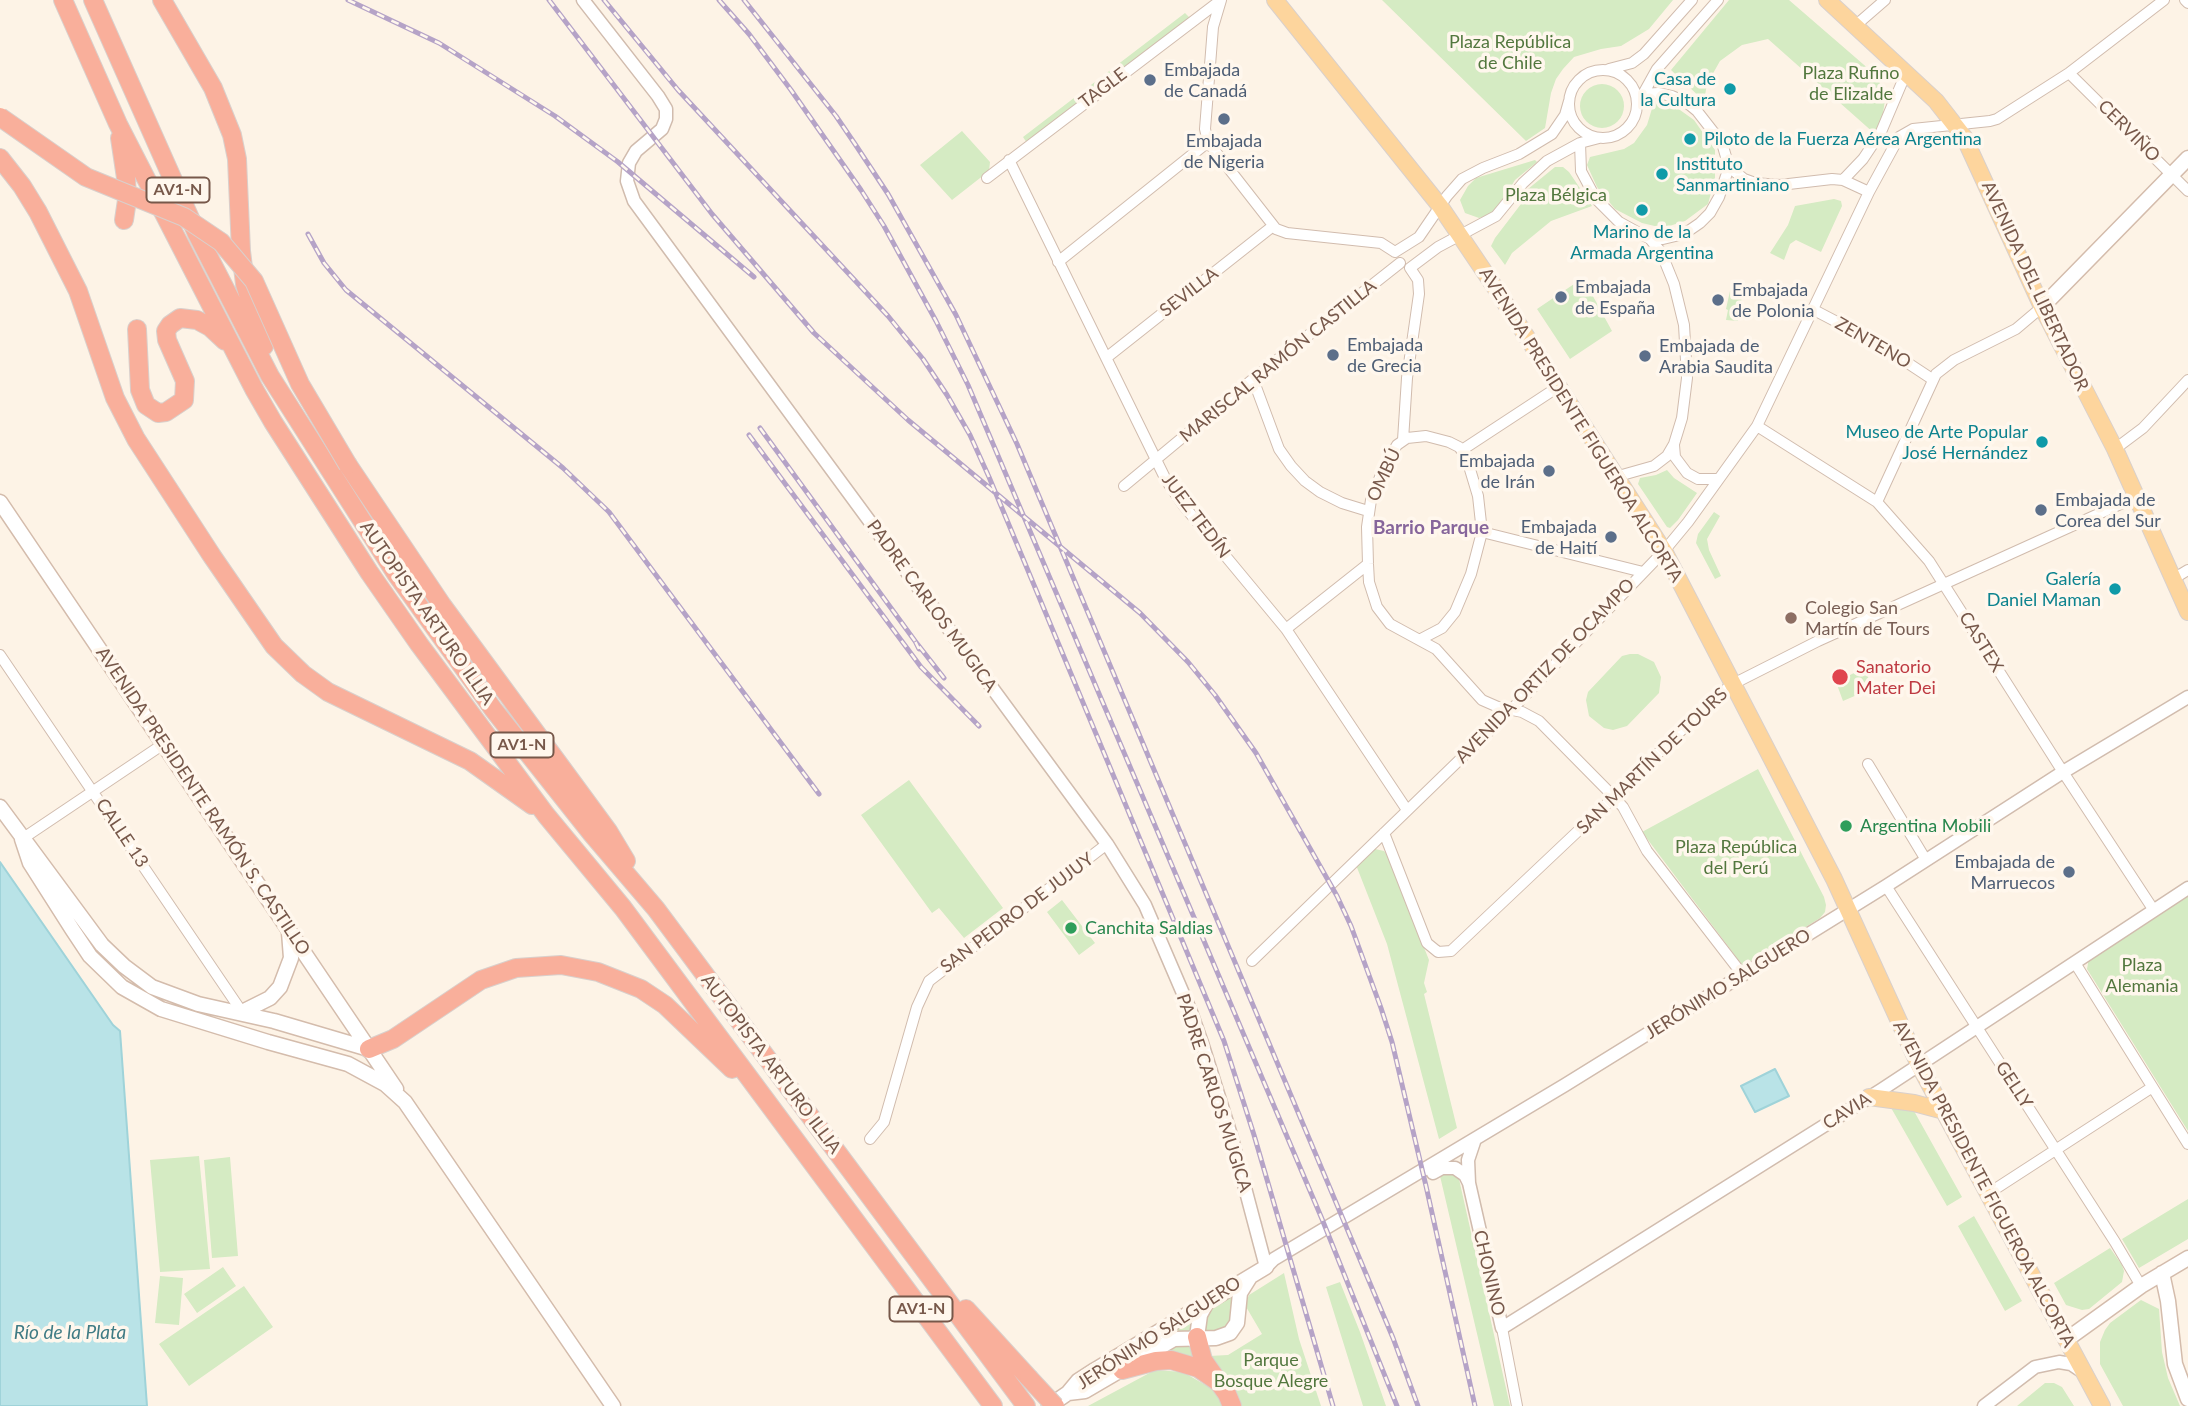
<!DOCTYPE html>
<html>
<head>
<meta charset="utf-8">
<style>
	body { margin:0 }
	canvas { display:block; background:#fdf3e6 }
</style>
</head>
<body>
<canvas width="2188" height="1406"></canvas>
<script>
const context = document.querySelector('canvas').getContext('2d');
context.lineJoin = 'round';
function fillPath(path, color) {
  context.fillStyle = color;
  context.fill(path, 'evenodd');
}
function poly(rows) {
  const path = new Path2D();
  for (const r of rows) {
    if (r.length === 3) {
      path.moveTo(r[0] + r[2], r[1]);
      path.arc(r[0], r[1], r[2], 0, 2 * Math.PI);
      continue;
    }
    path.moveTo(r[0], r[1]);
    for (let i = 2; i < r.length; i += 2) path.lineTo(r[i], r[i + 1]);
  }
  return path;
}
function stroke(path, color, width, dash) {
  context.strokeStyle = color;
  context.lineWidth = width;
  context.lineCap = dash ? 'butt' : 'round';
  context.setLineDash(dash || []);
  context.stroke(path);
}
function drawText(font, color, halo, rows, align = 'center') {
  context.font = font + ' Lato,sans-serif';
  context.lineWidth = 7;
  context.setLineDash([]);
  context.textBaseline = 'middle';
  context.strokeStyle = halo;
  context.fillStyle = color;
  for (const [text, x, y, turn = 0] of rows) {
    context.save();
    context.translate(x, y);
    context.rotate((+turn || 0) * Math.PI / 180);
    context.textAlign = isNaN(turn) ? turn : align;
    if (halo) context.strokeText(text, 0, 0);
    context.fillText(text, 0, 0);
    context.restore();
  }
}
fillPath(poly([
	[1382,0,1673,0,1649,29,1621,46,1601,49,1574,57,1563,69,1556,79,1551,93,1545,128,1526,141],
	[1729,0,1789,0,1878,77,1885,99,1883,114,1875,134,1768,39,1742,45,1720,61,1707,84,1704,101,1671,70],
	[1185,13,1190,18,1027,143,1023,137],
	[1602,106,22],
	[1659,99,1666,100,1694,120,1715,150,1715,178,1708,204,1685,221,1663,228,1642,223,1615,209,1597,187,1587,165,1590,157,1624,149,1634,143,1647,125,1654,102],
	[962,131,990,162,989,171,952,200,920,165],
	[1535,160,1537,162,1515,180,1495,213,1479,218,1465,213,1460,200,1468,186,1476,178],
	[1555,167,1563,167,1569,172,1592,206,1551,221,1512,253,1505,265,1491,246,1495,238,1521,204,1528,189],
	[1834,199,1841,201,1842,206,1821,252,1796,240,1790,244,1784,260,1770,253,1788,225,1795,206],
	[1583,278,1612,331,1570,359,1537,309],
	[1732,282,1744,284,1738,321,1726,320,1728,310,1726,309],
	[1667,470,1674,478,1697,493,1678,520,1670,528,1667,527,1638,484,1640,478,1656,475],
	[1714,512,1720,516,1707,539,1709,550,1721,576,1715,579,1696,543,1698,534],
	[1630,654,1638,654,1654,662,1661,677,1659,693,1627,726,1613,730,1604,728,1589,716,1586,700,1588,692,1622,656],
	[1864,668,1873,688,1843,701,1836,682],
	[1758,769,1824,897,1826,905,1825,912,1820,918,1743,966,1642,832],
	[909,780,1003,908,964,938,939,908,932,913,861,815],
	[1375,849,1384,851,1387,855,1429,960,1424,983,1427,992,1424,994,1457,1128,1439,1139,1387,944,1356,865],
	[2188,896,2188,1131,2087,969,2089,958,2094,953],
	[1062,900,1095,943,1079,955,1047,912],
	[1890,1106,1914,1111,1962,1197,1947,1206],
	[199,1156,210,1269,160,1272,150,1160],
	[230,1157,238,1256,212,1258,204,1160],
	[1444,1173,1457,1174,1459,1179,1510,1406,1494,1406,1440,1176],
	[2188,1199,2188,1239,2139,1268,2122,1239],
	[1974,1216,2022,1301,2005,1311,1958,1226],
	[2110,1248,2122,1265,2124,1271,2122,1282,2089,1309,2082,1310,2066,1305,2054,1283],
	[223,1267,236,1286,197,1313,184,1294],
	[1284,1273,1299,1339,1321,1406,1242,1406,1209,1356,1228,1355,1262,1334,1245,1305,1249,1295],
	[160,1276,183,1278,179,1325,155,1323],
	[1247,1277,1235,1327,1198,1337,1201,1356,1184,1363,1073,1387],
	[1340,1282,1360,1332,1386,1406,1363,1406,1326,1287],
	[244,1286,273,1327,189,1386,159,1344],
	[2141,1300,2159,1309,2162,1352,2168,1378,2180,1406,2123,1406,2100,1364,2100,1342,2105,1330,2110,1323],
	[1155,1370,1183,1372,1214,1390,1223,1406,1088,1406],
	[2045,1383,2054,1383,2062,1387,2074,1406,2017,1406]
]), '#d5ebc3');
const water = poly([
	[0,862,113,1025,120,1031,147,1406,0,1406,0,862],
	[1775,1069,1789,1096,1755,1112,1741,1086,1775,1069]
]);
fillPath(water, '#b9e3e7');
stroke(water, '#9fd3d9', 2);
const minor = poly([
	[1221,0,1213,27,1205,129,1208,142,1276,229,1287,233,1381,243,1395,252],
	[2185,0,2188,3],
	[1855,26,1885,0],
	[1609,69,1632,63,1644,54,1692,0],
	[1603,104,34],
	[2069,73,2188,191],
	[1643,94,1658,93,1672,96,1686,102,1697,111,1722,143,1729,167,1719,197,1710,213,1700,223,1684,234,1663,239,1650,239],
	[1642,96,1657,69,1718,0],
	[1580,143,1581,171,1596,199,1619,222,1650,239,1661,252,1674,284,1684,325,1687,378,1682,418,1674,444,1667,456,1654,466,1615,477],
	[1009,160,1166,480,1184,506,1286,629,1407,810],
	[1729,167,1744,179,1755,183,1780,185,1832,179,1843,180,1869,192],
	[987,178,1221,0],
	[1843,180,1863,159,1881,132,1906,73],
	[1395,252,1419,237,1447,196,1462,179,1483,168,1519,154,1552,134,1565,115,1569,101],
	[1058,262,1208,142],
	[1410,268,1438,247,1496,216,1523,183,1547,161,1580,143,1599,138],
	[1814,310,1879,344,1932,379],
	[1106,358,1273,226],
	[1253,379,1279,449,1291,466,1305,481,1320,492,1342,503,1368,511],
	[1757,426,1877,502,1929,561,2063,772,2153,909],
	[1403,440,1407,378,1419,294,1418,280,1410,268],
	[1674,445,1675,457,1687,473,1698,479,1718,479],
	[2115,449,2143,428,2188,380],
	[1462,450,1558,387],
	[1124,486,1253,379,1400,263],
	[1877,502,1936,374,1954,360,2016,329,2042,307],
	[1482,532,1643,572],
	[2173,579,2188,570],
	[1286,629,1368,564],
	[1421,639,1442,628,1455,612,1471,574,1482,532,1478,496,1466,456,1459,447,1449,442,1426,436,1407,438,1397,445,1384,467,1371,500,1367,527,1368,564,1369,582,1377,607,1390,624,1436,649,1482,700,1498,707,1522,712,1539,721,1614,797,1623,807,1647,851,1742,974],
	[0,655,242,1012],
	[1868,764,1926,860],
	[1384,833,1427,943,1438,952,1451,951,1614,797,1713,699,1733,684,1818,641,2136,497],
	[22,839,165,743],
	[1886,886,2115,1242,2141,1286],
	[1252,961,1511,710,1664,551,1688,522,1757,426,1869,192,1899,137,1913,129,1990,121,1997,119,2069,73,2164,0],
	[2075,963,2188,1144],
	[870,1139,884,1122,917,1007,929,981,1107,844],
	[1989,1193,2151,1088],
	[1502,1328,1517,1406]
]);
const tertiary = poly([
	[583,0,658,96,666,109,666,119,662,129,636,151,629,163,627,181,634,201,1107,844,1145,905,1191,1012,1202,1043,1231,1135,1266,1267],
	[1474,1142,1468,1160,1469,1183,1502,1328,1881,1090,2188,888],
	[1433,1173,1442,1168,1455,1168,1465,1175,1469,1183],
	[1266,1267,1274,1259,1565,1085,1886,886,2063,772,2188,697],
	[1984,1406,2035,1367,2059,1362,2071,1364,2083,1372]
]);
const secondary = poly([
	[2042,307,2188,158],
	[0,502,396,1089],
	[0,807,102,945,124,966,152,987,198,1004,274,1021,369,1049],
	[22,839,30,863,72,929,90,956,122,987,161,1009,268,1042,348,1064,385,1084,405,1102,613,1406],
	[242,1012,270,998,280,987,291,958,289,932],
	[2162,1273,2168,1301,2175,1364,2188,1399],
	[1197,1337,1200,1315,1207,1302],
	[2066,1340,2141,1286,2188,1258],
	[1068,1393,1085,1391,1174,1339,1216,1338,1230,1333,1237,1323,1240,1293,1250,1277],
	[1049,1406,1068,1393,1078,1381,1095,1370,1266,1267]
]);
const primary = poly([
	[1275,0,1440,206,1496,289,1664,551,1834,879,1919,1065,2102,1406],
	[1827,0,1936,101,1964,137,2042,307,2115,449,2188,612],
	[1869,1097,1914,1103,1944,1111]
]);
const motorway = poly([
	[63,0,118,124,254,389,273,422,369,572,419,644,546,815,623,908,993,1406],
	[93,0,197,234,270,376,396,574,493,709,592,834,656,909,1026,1406],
	[162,0,213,88,232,135,237,159,241,251,245,284,264,346],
	[120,138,126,178,127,200,124,220],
	[0,158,22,186,38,212,78,291,115,398,136,439,212,556,274,646,303,674,328,692,470,761,532,805],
	[137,329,140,390,146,405,158,413,166,412,184,400,185,381,167,340,166,331,170,325,180,318,197,320,210,327,225,341],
	[348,465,442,605,608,831,626,861],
	[369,1049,393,1039,481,980,516,968,561,965,598,972,641,989,665,1005,732,1069],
	[966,1309,1029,1378],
	[1197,1337,1203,1360,1227,1394,1232,1406],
	[1122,1370,1156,1361,1171,1360,1198,1368,1218,1382]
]);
stroke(minor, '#d1bcae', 12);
stroke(tertiary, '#d1bcae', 15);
stroke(secondary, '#d4bcac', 17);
stroke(primary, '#d9d0cc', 18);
stroke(motorway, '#d9d0cc', 20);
stroke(minor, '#fff', 10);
stroke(tertiary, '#fff', 12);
stroke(secondary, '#fff', 14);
stroke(primary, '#fdd59d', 16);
stroke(motorway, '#f9af9b', 18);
const rail = poly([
	[348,0,439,43,555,116,618,162,754,277],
	[549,0,712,214,814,333,908,420,1140,613,1188,662,1215,695,1256,753,1337,896,1351,926,1381,1008,1392,1042,1426,1186,1475,1406],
	[604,0,678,90,888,316,923,359,947,395,970,435,989,477,1224,1041,1254,1135,1333,1406],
	[719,0,749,34,791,90,861,190,884,226,936,321,968,385,1322,1219,1397,1406],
	[744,0,836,116,855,144,888,194,956,315,1017,444,1393,1338,1418,1406],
	[308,234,324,263,346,290,563,468,609,512,819,794],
	[760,428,915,641],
	[749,435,921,667,979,726],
	[919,649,915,641,944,678]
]);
stroke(rail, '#b5a3c7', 5);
stroke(rail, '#fff7ed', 2.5, [8]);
const motorwayBridge = poly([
	[0,117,86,177,184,217,221,242,254,281,300,384,348,465],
	[1029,1378,1055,1406]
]);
stroke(motorwayBridge, '#d9d0cc', 20, []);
stroke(motorwayBridge, '#f9af9b', 18);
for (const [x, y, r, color] of [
	[1150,80,7,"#5c6f8a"],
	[1730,89,7,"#0f9aa8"],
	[1224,119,7,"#5c6f8a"],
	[1690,139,7,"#0f9aa8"],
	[1662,174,7,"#0f9aa8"],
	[1642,210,7,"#0f9aa8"],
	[1561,297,7,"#5c6f8a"],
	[1718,300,7,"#5c6f8a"],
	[1333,355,7,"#5c6f8a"],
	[1645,356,7,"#5c6f8a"],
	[2042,442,7,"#0f9aa8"],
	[1549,471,7,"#5c6f8a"],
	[2041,510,7,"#5c6f8a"],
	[1611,537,7,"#5c6f8a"],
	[2115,589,7,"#0f9aa8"],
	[1791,618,7,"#8d6e63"],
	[1840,677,9,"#e0444e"],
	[1846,826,7,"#2e9e5b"],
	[2069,872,7,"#5c6f8a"],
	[1071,928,7,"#2e9e5b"]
]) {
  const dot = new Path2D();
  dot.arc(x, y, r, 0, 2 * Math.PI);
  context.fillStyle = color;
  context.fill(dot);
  stroke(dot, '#fff7ed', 2.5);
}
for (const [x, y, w] of [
	[178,190,63],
	[522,745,63],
	[921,1309,63]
]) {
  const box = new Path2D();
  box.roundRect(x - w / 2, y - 12.5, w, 25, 5);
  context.fillStyle = '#fff7ed';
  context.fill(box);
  stroke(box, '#77584a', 2);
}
drawText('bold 16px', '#77584a', null, [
	["AV1-N",178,190],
	["AV1-N",522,745],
	["AV1-N",921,1309]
]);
drawText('18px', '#52773e', '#fff7ed', [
	["Plaza República",1510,42],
	["de Chile",1510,63],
	["Plaza Rufino",1851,73],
	["de Elizalde",1851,94],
	["Plaza Bélgica",1556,195],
	["Plaza República",1736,847],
	["del Perú",1736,868],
	["Plaza",2142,965],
	["Alemania",2142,986],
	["Parque",1271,1360],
	["Bosque Alegre",1271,1381]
]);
drawText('18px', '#4e5e75', '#fff7ed', [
	["Embajada",1164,70],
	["de Canadá",1164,91],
	["Embajada",1224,141,"center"],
	["de Nigeria",1224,162,"center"],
	["Embajada",1575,287],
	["de España",1575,308],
	["Embajada",1732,290],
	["de Polonia",1732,311],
	["Embajada",1347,345],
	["de Grecia",1347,366],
	["Embajada de",1659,346],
	["Arabia Saudita",1659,367],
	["Embajada",1535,461,"right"],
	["de Irán",1535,482,"right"],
	["Embajada de",2055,500],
	["Corea del Sur",2055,521],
	["Embajada",1597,527,"right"],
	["de Haití",1597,548,"right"],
	["Embajada de",2055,862,"right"],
	["Marruecos",2055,883,"right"]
], 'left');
drawText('18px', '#0d838f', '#fff7ed', [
	["Casa de",1716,79],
	["la Cultura",1716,100],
	["Piloto de la Fuerza Aérea Argentina",1704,139,"left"],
	["Instituto",1676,164,"left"],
	["Sanmartiniano",1676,185,"left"],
	["Marino de la",1642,232,"center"],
	["Armada Argentina",1642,253,"center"],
	["Museo de Arte Popular",2028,432],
	["José Hernández",2028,453],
	["Galería",2101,579],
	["Daniel Maman",2101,600]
], 'right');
drawText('18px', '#77584a', '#fff7ed', [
	["TAGLE",1103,88,-37],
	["CERVIÑO",2129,131,45],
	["AVENIDA DEL LIBERTADOR",2035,286,65],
	["SEVILLA",1189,292,-38],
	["ZENTENO",1873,343,30],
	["MARISCAL RAMÓN CASTILLA",1278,361,-39],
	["AVENIDA PRESIDENTE FIGUEROA ALCORTA",1581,425,58],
	["OMBÚ",1384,475,-65],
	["JUEZ TEDÍN",1196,516,53],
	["PADRE CARLOS MUGICA",932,606,54],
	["AUTOPISTA ARTURO ILLIA",427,613,55],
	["CASTEX",1981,642,58],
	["AVENIDA ORTIZ DE OCAMPO",1545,671,-46],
	["SAN MARTÍN DE TOURS",1652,761,-44],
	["AVENIDA PRESIDENTE RAMÓN S. CASTILLO",203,801,56],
	["CALLE 13",122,833,56],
	["SAN PEDRO DE JUJUY",1017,913,-37],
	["JERÓNIMO SALGUERO",1728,984,-32],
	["AUTOPISTA ARTURO ILLIA",771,1064,53],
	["GELLY",2014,1085,57],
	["PADRE CARLOS MUGICA",1214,1093,72],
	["CAVIA",1847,1111,-32],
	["AVENIDA PRESIDENTE FIGUEROA ALCORTA",1984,1184,62],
	["CHONINO",1489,1273,77],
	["JERÓNIMO SALGUERO",1159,1333,-33]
]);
drawText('18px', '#785e54', '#fff7ed', [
	["Colegio San",1805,608],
	["Martín de Tours",1805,629]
], 'left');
drawText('18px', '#be3a42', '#fff7ed', [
	["Sanatorio",1856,667],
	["Mater Dei",1856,688]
], 'left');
drawText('18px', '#27864d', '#fff7ed', [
	["Argentina Mobili",1860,826],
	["Canchita Saldias",1085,928]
], 'left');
drawText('bold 19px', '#86659b', '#fff7ed', [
	["Barrio Parque",1431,528]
]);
drawText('italic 19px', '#3f7b84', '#fff7ed', [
	["Río de la Plata",70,1333]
]);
</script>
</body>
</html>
